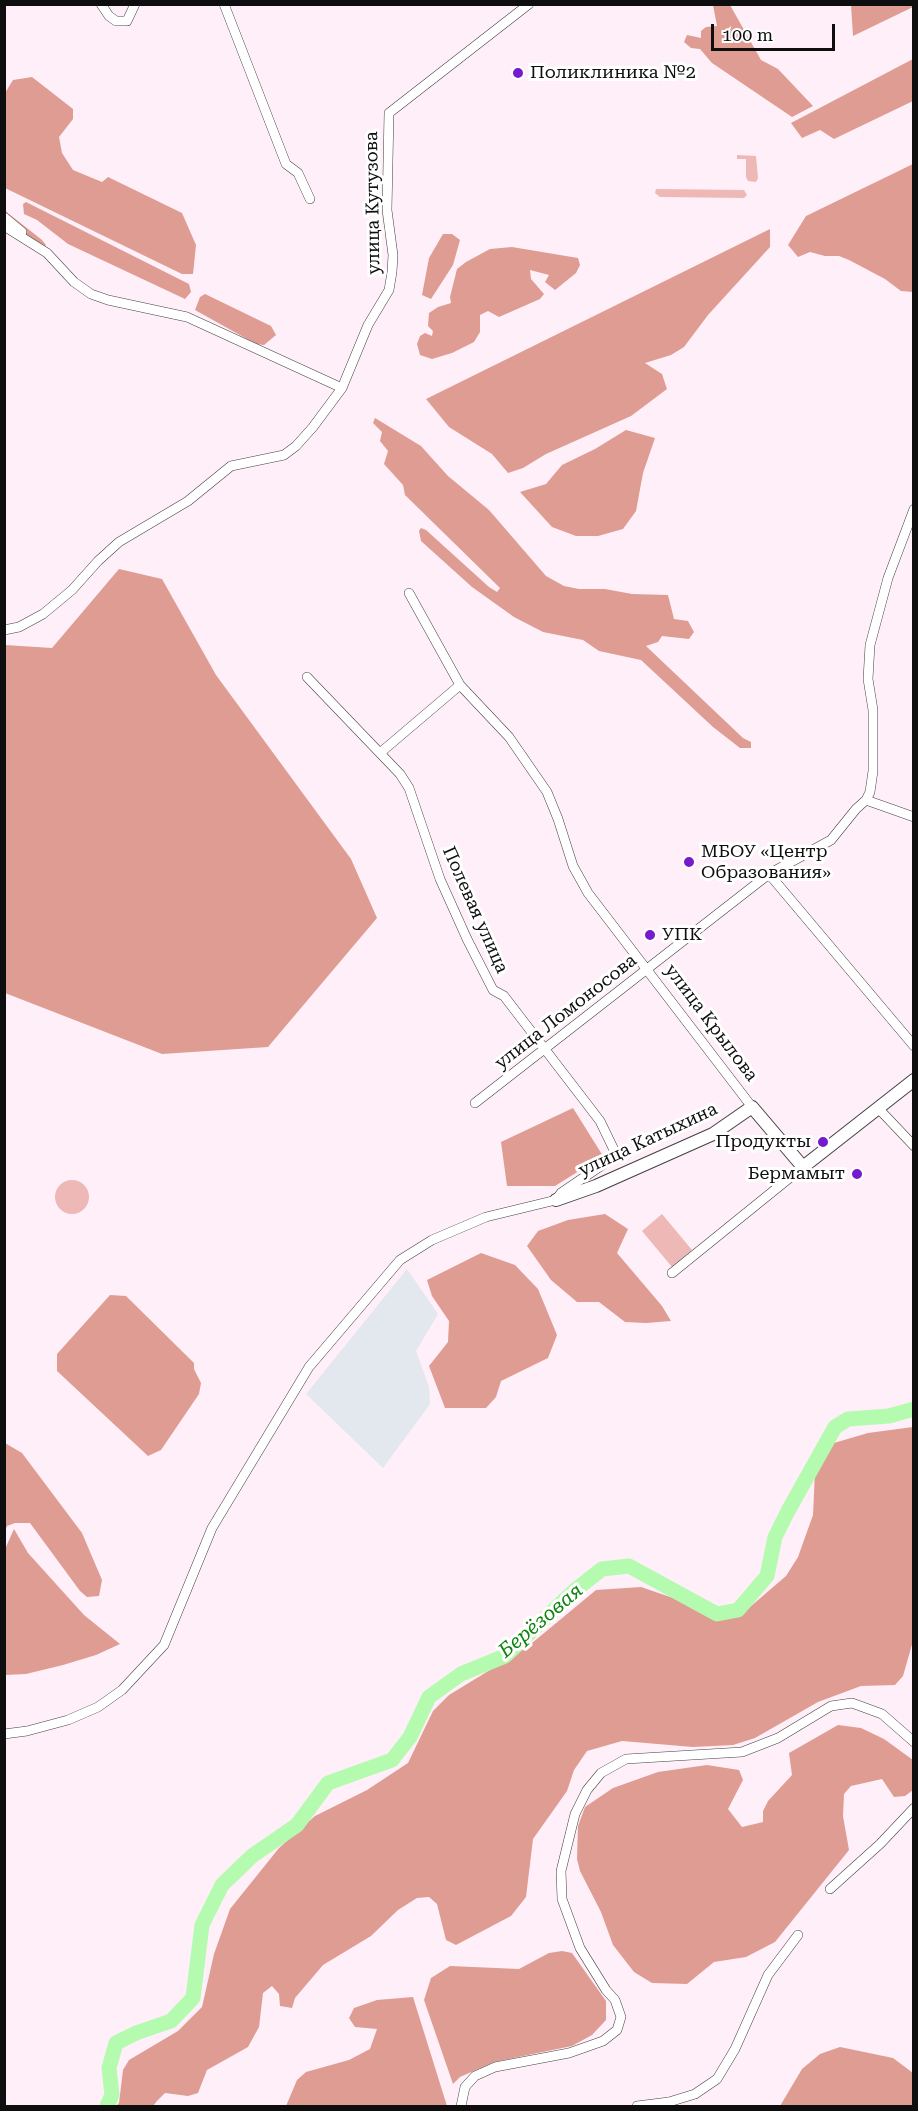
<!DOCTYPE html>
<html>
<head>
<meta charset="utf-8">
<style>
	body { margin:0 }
	#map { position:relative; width:918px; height:2111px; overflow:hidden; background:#ffeff9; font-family:"Roboto Serif",serif }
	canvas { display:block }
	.frame { position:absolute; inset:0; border:6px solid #0e0e0e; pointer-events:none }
	.scale { position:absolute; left:711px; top:24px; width:124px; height:27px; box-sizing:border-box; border:3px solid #0e0e0e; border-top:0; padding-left:8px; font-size:18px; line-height:21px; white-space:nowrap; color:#0e0e0e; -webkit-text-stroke:4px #fff; paint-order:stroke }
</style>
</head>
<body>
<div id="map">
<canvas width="918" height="2111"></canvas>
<div class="frame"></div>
<div class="scale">100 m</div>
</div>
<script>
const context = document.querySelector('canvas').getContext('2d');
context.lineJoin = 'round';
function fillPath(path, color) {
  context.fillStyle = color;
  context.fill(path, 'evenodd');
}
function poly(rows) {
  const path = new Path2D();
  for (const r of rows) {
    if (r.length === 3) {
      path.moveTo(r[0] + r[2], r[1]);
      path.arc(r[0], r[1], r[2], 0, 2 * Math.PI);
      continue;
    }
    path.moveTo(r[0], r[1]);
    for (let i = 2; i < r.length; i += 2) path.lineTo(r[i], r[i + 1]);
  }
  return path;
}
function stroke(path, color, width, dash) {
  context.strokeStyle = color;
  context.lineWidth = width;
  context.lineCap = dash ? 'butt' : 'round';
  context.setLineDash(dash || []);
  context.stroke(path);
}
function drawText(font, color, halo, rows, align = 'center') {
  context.font = font + ' "Roboto Serif",serif';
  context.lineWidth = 6;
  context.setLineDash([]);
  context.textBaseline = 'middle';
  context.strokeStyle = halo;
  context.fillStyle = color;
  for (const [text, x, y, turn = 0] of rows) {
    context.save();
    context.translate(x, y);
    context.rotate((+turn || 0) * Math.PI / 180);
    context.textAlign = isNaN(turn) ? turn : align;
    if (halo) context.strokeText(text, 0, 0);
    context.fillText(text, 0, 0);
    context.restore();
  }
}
fillPath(poly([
	[407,1269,438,1314,416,1351,429,1387,430,1404,383,1468,306,1394]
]), '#e2e8ed');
fillPath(poly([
	[737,155,756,156,758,178,756,182,748,181,746,177,746,159,737,159],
	[656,189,744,190,747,195,744,198,660,197,655,193],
	[72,1197,17],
	[662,1214,692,1250,672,1267,642,1231]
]), '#edb8b5');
fillPath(poly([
	[913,4,913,7,853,36,851,5],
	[713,5,730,5,761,60,778,69,813,106,792,117,712,63,700,49,691,48,684,42,687,35,701,38,701,31,706,27,717,26],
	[913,59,913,101,834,139,820,130,802,138,791,123],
	[32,77,73,109,73,119,59,137,62,153,73,170,102,182,108,177,182,213,196,245,193,274,182,274,5,188,5,93,13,80],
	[913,164,913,292,901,291,885,279,849,260,839,256,825,256,810,252,798,257,788,245,806,216],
	[26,202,189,284,191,292,185,299,68,244,37,220,24,214,23,204],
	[4,210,42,240,46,245,44,247,5,223],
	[770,229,770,247,708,315,684,347,671,355,645,363,662,374,667,389,631,416,546,454,523,468,508,473,492,454,449,427,426,399],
	[443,234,452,234,460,240,453,265,431,299,422,295,429,258],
	[512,247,578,258,580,265,576,273,555,290,545,282,549,275,530,270,531,279,544,294,540,299,499,317,488,311,480,315,480,332,474,342,452,353,432,359,420,355,417,344,420,336,425,333,432,336,433,331,428,326,429,313,438,307,451,303,450,297,457,269,466,262,490,249],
	[205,294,271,326,276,335,264,345,256,344,195,310,200,297],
	[375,418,421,446,448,476,489,510,546,576,564,586,579,589,605,589,632,594,668,595,674,619,688,621,694,632,689,639,662,636,658,642,646,646,743,738,751,742,751,748,740,748,713,727,641,660,599,651,583,640,543,632,514,617,472,587,421,541,419,531,421,528,426,530,489,587,497,592,500,588,405,495,403,485,384,464,388,451,380,441,382,432,373,423],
	[626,430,655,438,643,473,636,511,623,529,598,536,576,536,552,527,520,492,546,484,562,465,595,449],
	[119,569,162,579,216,675,351,859,377,918,268,1047,162,1054,5,993,5,645,52,648],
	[573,1108,603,1156,555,1186,507,1186,501,1142],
	[605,1214,628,1229,617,1253,662,1306,671,1321,646,1323,625,1322,599,1302,577,1302,551,1280,527,1246,538,1231,568,1220],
	[481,1253,515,1265,538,1289,557,1335,548,1358,501,1381,496,1397,486,1408,445,1408,429,1366,448,1342,449,1321,432,1296,427,1280],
	[110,1295,126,1296,194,1363,194,1369,201,1383,199,1394,161,1450,148,1456,57,1371,57,1354],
	[913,1427,913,1641,903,1676,895,1685,861,1686,818,1702,755,1738,733,1745,693,1747,622,1741,587,1751,574,1770,567,1791,533,1839,526,1897,511,1916,456,1945,446,1940,437,1904,429,1897,417,1898,398,1910,371,1936,323,1965,295,1998,292,2008,280,2006,279,1994,272,1986,263,1993,259,2027,248,2047,207,2070,198,2093,188,2096,165,2093,157,2101,153,2106,116,2106,119,2103,123,2070,129,2060,178,2031,202,2007,214,1954,230,1909,279,1848,315,1816,367,1790,408,1763,433,1711,449,1695,526,1648,596,1590,641,1587,673,1598,711,1617,733,1617,743,1613,786,1576,798,1557,813,1515,815,1471,834,1443,868,1433],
	[5,1443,22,1453,82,1533,102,1580,99,1596,87,1597,80,1591,30,1523,15,1523,7,1526,5,1532],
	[14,1529,28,1553,84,1615,120,1644,96,1655,63,1665,26,1674,5,1675,5,1549],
	[838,1725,861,1728,884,1739,913,1760,913,1790,905,1796,894,1797,882,1779,851,1786,844,1794,843,1816,849,1850,775,1942,746,1957,714,1962,687,1984,652,1983,634,1972,613,1945,601,1912,580,1871,577,1859,578,1826,585,1807,613,1788,658,1772,707,1765,739,1770,743,1780,728,1809,742,1827,763,1822,763,1811,768,1801,792,1775,789,1753],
	[562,1951,572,1953,606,2001,606,2020,592,2035,572,2046,494,2062,460,2077,453,2084,424,2000,431,1978,450,1966,519,1969,549,1953],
	[413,1997,447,2106,286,2106,297,2080,306,2072,349,2060,370,2049,377,2029,355,2027,349,2018,354,2008,377,2000],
	[840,2047,893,2058,913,2073,913,2106,780,2106,802,2069,820,2054]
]), '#df9c93');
stroke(poly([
	[107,2106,112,2095,109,2068,116,2043,136,2033,171,2021,193,1998,202,1925,222,1885,252,1856,297,1825,328,1783,392,1760,410,1737,429,1697,461,1674,505,1656,574,1591,602,1569,629,1566,717,1614,738,1610,767,1576,775,1537,788,1511,835,1427,848,1419,889,1416,914,1409]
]), '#b4fbaf', 15);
const minor = poly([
	[101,4,109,16,116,21,127,21,135,4],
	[224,4,286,164,298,173,310,199],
	[4,217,22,232],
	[4,226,47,253,74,282,91,294,108,300,187,317,342,388],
	[409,593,460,685,509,737,547,792,558,819,573,866,588,893,752,1107],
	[4,630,19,627,43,614,72,590,98,561,119,542,188,501,231,466,284,455,296,446,313,427,342,388,368,325,389,290,392,272,393,255,387,210,389,113,529,4],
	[380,753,460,685],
	[866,800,914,817],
	[769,874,914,1046],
	[475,1103,769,874,831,840,856,809,866,800,870,792,873,771,873,710,868,679,870,645,888,578,914,509],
	[878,1108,914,1146],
	[672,1273,803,1167],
	[4,1734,27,1731,68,1720,98,1707,122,1690,164,1645,212,1528,309,1367,400,1260,432,1240,486,1217,556,1200,561,1193,608,1161,615,1152,600,1121,504,996,493,990,467,939,440,879,409,788,400,774,307,677],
	[830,1889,880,1844,914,1808],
	[461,2106,465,2087,475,2076,495,2067,569,2053,603,2041,617,2030,621,2017,615,2000,606,1990,580,1948,562,1899,561,1871,575,1814,587,1790,601,1773,626,1759,742,1752,778,1738,831,1706,852,1703,882,1714,914,1742],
	[637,2106,669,2102,695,2094,717,2079,735,2049,768,1975,798,1935]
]);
const tertiary = poly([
	[556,1200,596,1186,713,1134,752,1107,803,1167,914,1080]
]);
stroke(minor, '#414141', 10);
stroke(tertiary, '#414141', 14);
stroke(minor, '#fff', 9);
stroke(tertiary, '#fff', 12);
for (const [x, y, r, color] of [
	[518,73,6,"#751bc9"],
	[689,862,6,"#751bc9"],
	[650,935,6,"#751bc9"],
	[823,1142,6,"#751bc9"],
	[857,1174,6,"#751bc9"]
]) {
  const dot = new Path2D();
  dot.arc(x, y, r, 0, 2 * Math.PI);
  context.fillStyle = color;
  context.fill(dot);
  stroke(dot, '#fff', 2);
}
drawText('18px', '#0e0e0e', '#fff', [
	["Поликлиника №2",530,73],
	["МБОУ «Центр",701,852],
	["Образования»",701,873],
	["УПК",662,935],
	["Продукты",811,1142,"right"],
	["Бермамыт",845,1174,"right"]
], 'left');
drawText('18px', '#0e0e0e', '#fff', [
	["улица Кутузова",373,203,-91],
	["Полевая улица",475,910,66],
	["улица Ломоносова",566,1012,-38],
	["улица Крылова",711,1023,53],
	["улица Катыхина",648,1140,-25]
]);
drawText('italic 20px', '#0e840e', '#fff', [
	["Берёзовая",541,1621,-40]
]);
</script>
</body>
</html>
